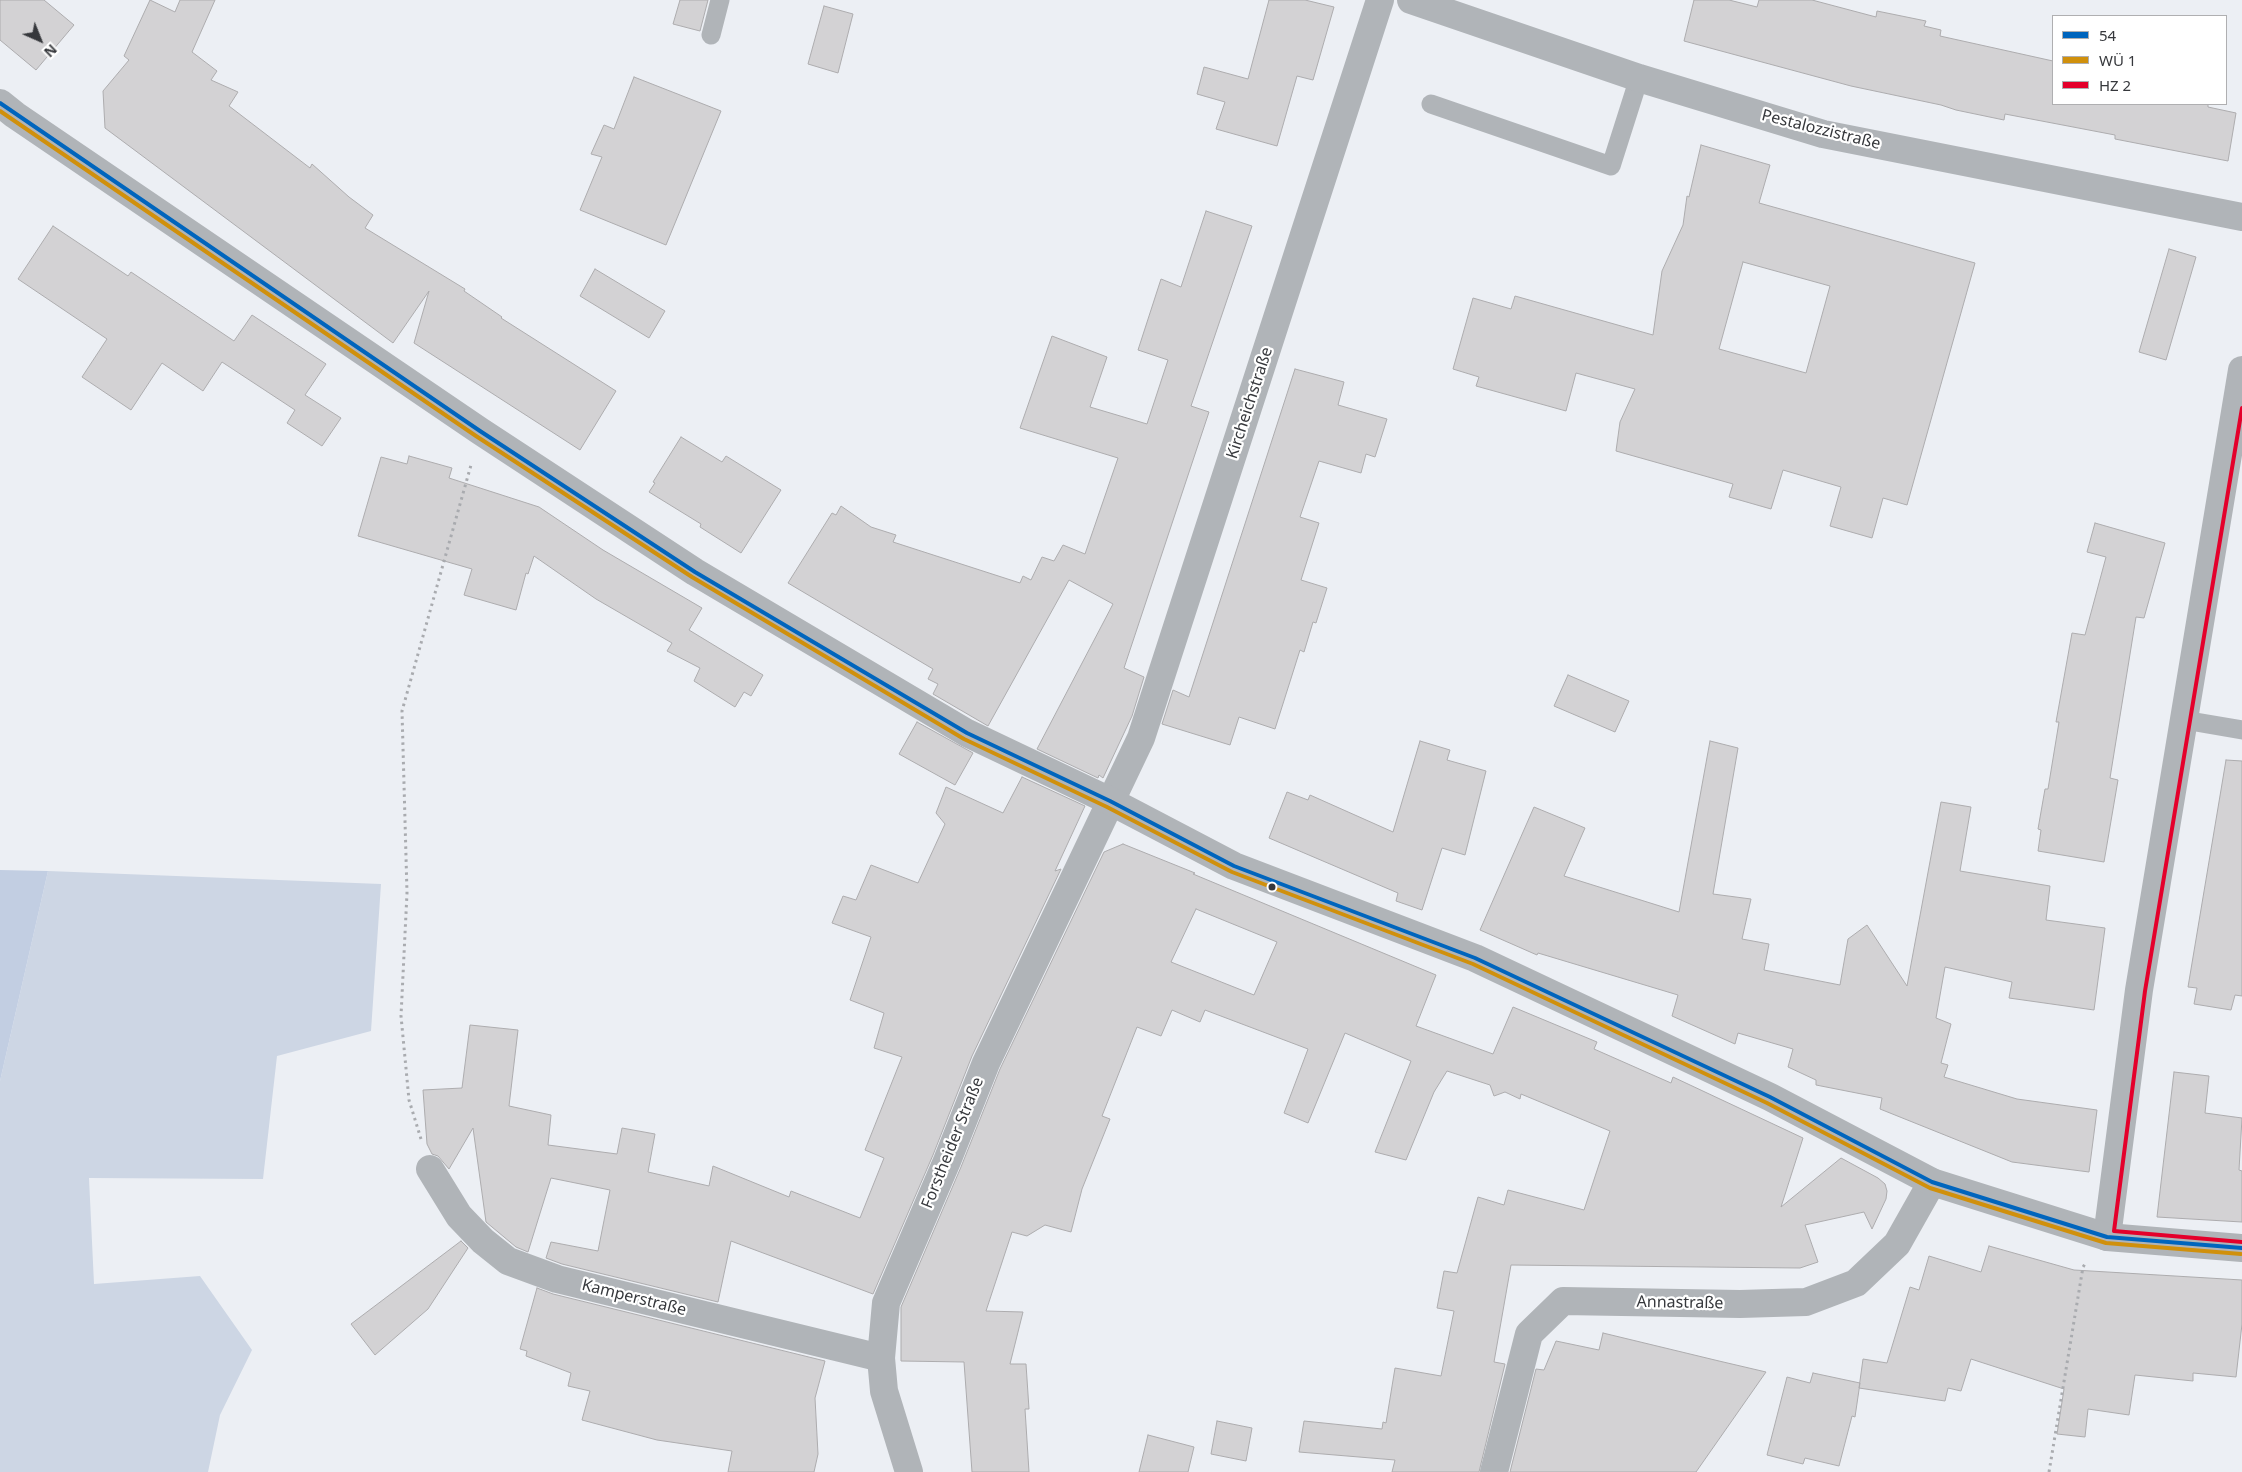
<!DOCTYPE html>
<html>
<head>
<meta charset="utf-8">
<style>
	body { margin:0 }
	#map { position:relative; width:2242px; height:1472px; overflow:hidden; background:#eceff4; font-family:"Noto Sans",sans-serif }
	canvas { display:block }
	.legend { position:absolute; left:2052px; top:15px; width:175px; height:90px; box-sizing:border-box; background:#fff; border:1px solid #afafb1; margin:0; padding:6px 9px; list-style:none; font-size:15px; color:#36383c }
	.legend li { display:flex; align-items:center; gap:10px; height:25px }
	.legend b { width:25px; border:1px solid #afafb1 }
	.north { position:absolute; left:15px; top:15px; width:50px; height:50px; -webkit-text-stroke:4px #fff; paint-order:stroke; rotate:136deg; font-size:14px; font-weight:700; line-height:20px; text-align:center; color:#36383c }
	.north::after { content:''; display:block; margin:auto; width:18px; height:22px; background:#36383c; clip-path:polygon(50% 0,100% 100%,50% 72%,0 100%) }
</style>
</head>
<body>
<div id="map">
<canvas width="2242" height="1472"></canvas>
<ul class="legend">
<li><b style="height:6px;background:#0065bd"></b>54</li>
<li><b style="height:6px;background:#d0900c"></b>WÜ 1</li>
<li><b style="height:6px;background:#e4002b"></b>HZ 2</li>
</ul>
<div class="north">N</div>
</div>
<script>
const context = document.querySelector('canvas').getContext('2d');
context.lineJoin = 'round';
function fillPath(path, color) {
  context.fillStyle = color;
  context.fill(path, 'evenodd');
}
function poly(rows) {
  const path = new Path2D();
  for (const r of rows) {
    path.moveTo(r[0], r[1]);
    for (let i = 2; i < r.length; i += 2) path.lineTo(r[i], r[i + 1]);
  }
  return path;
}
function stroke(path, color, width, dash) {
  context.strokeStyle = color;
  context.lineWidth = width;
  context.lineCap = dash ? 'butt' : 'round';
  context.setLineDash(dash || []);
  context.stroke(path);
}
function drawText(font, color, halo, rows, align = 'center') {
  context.font = font + ' "Noto Sans",sans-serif';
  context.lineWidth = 4.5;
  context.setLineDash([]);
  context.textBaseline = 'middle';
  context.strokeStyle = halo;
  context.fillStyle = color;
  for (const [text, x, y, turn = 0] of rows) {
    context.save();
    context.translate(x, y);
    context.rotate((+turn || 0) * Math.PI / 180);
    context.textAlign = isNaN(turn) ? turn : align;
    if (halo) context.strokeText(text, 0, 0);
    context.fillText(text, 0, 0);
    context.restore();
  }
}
fillPath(poly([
	[48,871,381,884,371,1031,277,1056,263,1179,89,1178,94,1284,200,1276,252,1350,220,1415,208,1472,0,1472,0,1081]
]), '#cdd6e4');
fillPath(poly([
	[0,870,48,871,0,1081]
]), '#c2cee2');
const building = poly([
	[0,0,44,0,74,25,36,70,0,40,0,0],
	[150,0,175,12,180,0,215,0,192,52,217,71,211,80,238,92,229,106,310,168,312,164,349,197,373,215,365,228,465,289,464,291,502,317,501,318,616,391,580,450,414,343,429,291,393,343,105,128,103,91,129,60,124,56,150,0],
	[680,0,708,0,700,31,673,24,680,0],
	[1269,0,1305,0,1334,7,1313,80,1297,76,1277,146,1216,129,1225,102,1197,94,1204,67,1248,79,1269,0],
	[1694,0,1729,0,1757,7,1759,0,1812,0,1876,17,1877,11,1926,21,1924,26,1941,30,1940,36,2053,61,2053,104,2208,104,2208,107,2236,113,2228,161,2115,139,2115,135,2005,114,2004,120,1956,110,1941,105,1851,86,1684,41,1694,0],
	[824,6,853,14,838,73,808,64,824,6],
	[634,77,721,111,666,245,580,210,602,157,591,154,604,125,614,129,634,77],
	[1701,145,1770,165,1759,203,1975,263,1907,505,1883,498,1872,538,1830,526,1841,487,1783,470,1771,509,1729,497,1733,484,1616,451,1620,422,1635,389,1576,373,1566,411,1476,386,1479,377,1453,369,1473,298,1511,309,1515,296,1653,335,1662,271,1683,225,1687,196,1689,197,1701,145],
	[1743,262,1830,286,1806,373,1719,349,1743,262],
	[1206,211,1252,226,1191,406,1209,412,1124,668,1144,677,1132,716,1103,778,1099,775,1098,778,1037,749,1113,604,1069,580,988,726,933,694,938,684,928,679,933,669,788,583,832,513,836,515,841,506,871,527,896,535,893,542,1020,583,1023,576,1031,580,1042,557,1054,561,1063,545,1085,554,1118,458,1020,428,1052,336,1107,357,1090,407,1147,424,1168,360,1138,350,1161,279,1181,287,1206,211],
	[53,226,128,276,131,272,234,341,252,315,326,364,305,395,341,418,322,446,287,423,295,410,222,362,203,391,162,363,131,410,82,377,107,339,18,279,53,226],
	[2169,249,2196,257,2166,360,2139,352,2169,249],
	[595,269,665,311,649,338,580,296,595,269],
	[1295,369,1344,382,1338,405,1387,419,1375,457,1366,454,1361,473,1319,461,1300,517,1319,523,1301,580,1327,588,1316,623,1313,622,1304,652,1300,650,1275,729,1239,717,1230,745,1162,724,1173,690,1189,697,1295,369],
	[681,437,722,462,726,456,781,490,741,553,700,527,701,524,649,492,655,483,653,482,681,437],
	[409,456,452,468,449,478,539,507,603,550,702,608,689,630,763,675,751,696,744,692,735,707,694,681,700,668,667,651,672,643,596,599,534,556,528,574,526,573,516,610,464,595,472,569,358,536,381,457,407,464,409,456],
	[2095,523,2165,543,2144,618,2136,617,2110,778,2118,780,2104,862,2038,851,2041,830,2038,829,2045,789,2048,789,2059,722,2056,722,2072,633,2085,635,2106,557,2087,552,2095,523],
	[1568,675,1629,701,1615,732,1554,706,1568,675],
	[917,722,973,753,955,785,899,754,917,722],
	[1420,741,1450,750,1447,760,1486,771,1465,855,1442,848,1422,910,1396,901,1398,893,1269,838,1287,792,1308,800,1310,795,1393,832,1420,741],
	[1710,741,1738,748,1713,894,1751,899,1742,939,1769,944,1764,970,1840,985,1848,939,1867,925,1907,986,1941,802,1971,807,1960,871,2050,886,2046,920,2105,928,2094,1010,2009,998,2012,982,1945,967,1936,1018,1951,1024,1941,1063,1948,1065,1944,1077,2017,1099,2097,1110,2089,1172,2012,1162,1880,1109,1882,1098,1816,1085,1816,1080,1788,1067,1793,1049,1738,1033,1735,1044,1672,1016,1678,995,1538,953,1537,955,1480,930,1534,807,1585,828,1564,876,1679,912,1710,741],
	[2226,760,2242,761,2242,996,2235,995,2231,1010,2194,1004,2197,988,2188,987,2226,760],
	[1022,777,1085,806,1055,871,1061,869,972,1056,933,1155,873,1294,731,1241,718,1302,562,1264,546,1258,551,1242,598,1251,610,1190,551,1178,528,1252,516,1247,486,1222,473,1128,449,1169,438,1156,432,1154,427,1144,423,1090,462,1088,470,1025,518,1030,509,1106,551,1115,548,1145,617,1154,622,1128,655,1134,648,1172,709,1186,713,1166,789,1197,791,1191,860,1218,884,1158,865,1150,902,1057,874,1048,884,1013,850,1000,871,937,832,923,843,896,856,900,871,865,918,883,945,824,936,813,946,787,1003,813,1022,777],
	[1123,844,1195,873,1193,874,1436,975,1416,1026,1493,1054,1513,1007,1597,1042,1594,1049,1671,1083,1673,1077,1803,1138,1781,1207,1841,1158,1878,1178,1885,1184,1887,1191,1886,1199,1872,1229,1864,1212,1805,1225,1818,1262,1800,1268,1511,1265,1494,1362,1505,1364,1479,1472,1392,1472,1395,1460,1299,1452,1304,1421,1382,1429,1383,1422,1386,1423,1395,1368,1441,1376,1454,1311,1437,1308,1444,1271,1457,1273,1478,1197,1504,1205,1508,1190,1584,1210,1610,1131,1521,1094,1520,1099,1505,1092,1494,1096,1490,1085,1447,1071,1434,1092,1406,1160,1375,1152,1411,1061,1345,1033,1308,1123,1284,1113,1308,1049,1205,1010,1200,1022,1172,1010,1161,1036,1137,1027,1102,1116,1110,1119,1082,1189,1071,1232,1045,1225,1027,1236,1012,1232,986,1311,1023,1312,1010,1364,1026,1364,1029,1409,1025,1409,1029,1472,972,1472,964,1362,901,1361,901,1307,961,1167,1000,1069,1104,852,1123,844],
	[1196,909,1277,942,1254,995,1171,962,1196,909],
	[2174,1072,2209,1076,2205,1113,2242,1118,2239,1170,2242,1171,2242,1222,2157,1217,2174,1072],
	[461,1241,468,1248,428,1309,375,1355,351,1324,461,1241],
	[1989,1246,2074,1270,2242,1280,2242,1324,2236,1377,2193,1373,2193,1381,2135,1375,2129,1415,2088,1409,2085,1437,2057,1434,2064,1389,1971,1359,1961,1391,1948,1388,1945,1401,1859,1388,1863,1359,1887,1363,1910,1287,1919,1290,1929,1256,1981,1272,1989,1246],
	[537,1288,553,1294,825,1361,815,1398,818,1454,814,1472,728,1472,732,1451,657,1440,582,1420,590,1391,568,1386,571,1373,526,1356,527,1351,520,1349,537,1288],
	[1603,1333,1719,1361,1766,1372,1696,1472,1510,1472,1536,1369,1544,1370,1556,1341,1599,1350,1603,1333],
	[1813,1373,1860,1383,1855,1417,1852,1416,1839,1466,1805,1458,1803,1464,1767,1455,1787,1377,1810,1383,1813,1373],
	[1217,1421,1252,1428,1246,1461,1211,1454,1217,1421],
	[1148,1435,1194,1447,1188,1472,1139,1472,1148,1435]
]);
fillPath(building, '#d3d2d4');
stroke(building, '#adacae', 1);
stroke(poly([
	[421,1139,409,1100,401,1016,407,893,402,711,471,465],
	[2049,1472,2083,1267,2085,1264]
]), '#a9abaf', 3, [2.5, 4]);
stroke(poly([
	[711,35,720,0],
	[1431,104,1611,166,1639,78],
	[2184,720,2242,730]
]), '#b0b4b8', 19);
stroke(poly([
	[1411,0,1639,78,1823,134,2242,217],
	[430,1169,459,1216,483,1241,508,1261,557,1279,881,1358],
	[2107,1237,2139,990,2242,370],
	[909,1472,884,1391,881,1358,886,1303,947,1161,986,1063,1141,738,1380,0],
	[1494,1472,1529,1334,1563,1301,1740,1304,1806,1302,1856,1283,1897,1244,1932,1182]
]), '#b0b4b8', 28);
stroke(poly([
	[0,103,15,115,480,431,695,572,967,733,1110,801,1234,866,1475,958,1770,1097,1932,1182,2107,1237,2242,1248]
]), '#b0b4b8', 28);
stroke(poly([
	[0,103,480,431,695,572,967,733,1110,801,1234,866,1475,958,1770,1097,1932,1182,2107,1237,2242,1248]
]), '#0065bd', 4);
stroke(poly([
	[0,111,476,436,692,577,964,739,1107,807,1232,872,1473,964,1767,1103,1930,1188,2106,1243,2241,1254]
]), '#d0900c', 4);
stroke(poly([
	[2242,408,2145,991,2114,1231,2242,1242]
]), '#e4002b', 4);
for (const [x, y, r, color] of [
	[1272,887,4.5,"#36383c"]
]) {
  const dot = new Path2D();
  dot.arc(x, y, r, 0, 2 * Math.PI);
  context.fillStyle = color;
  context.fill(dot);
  stroke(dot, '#fff', 2);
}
drawText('16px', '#36383c', '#fff', [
	["Pestalozzistraße",1821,130,14],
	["Kircheichstraße",1250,403,-72],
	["Forstheider Straße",953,1143,-68],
	["Kamperstraße",634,1298,14],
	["Annastraße",1680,1303,1]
]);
</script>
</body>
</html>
